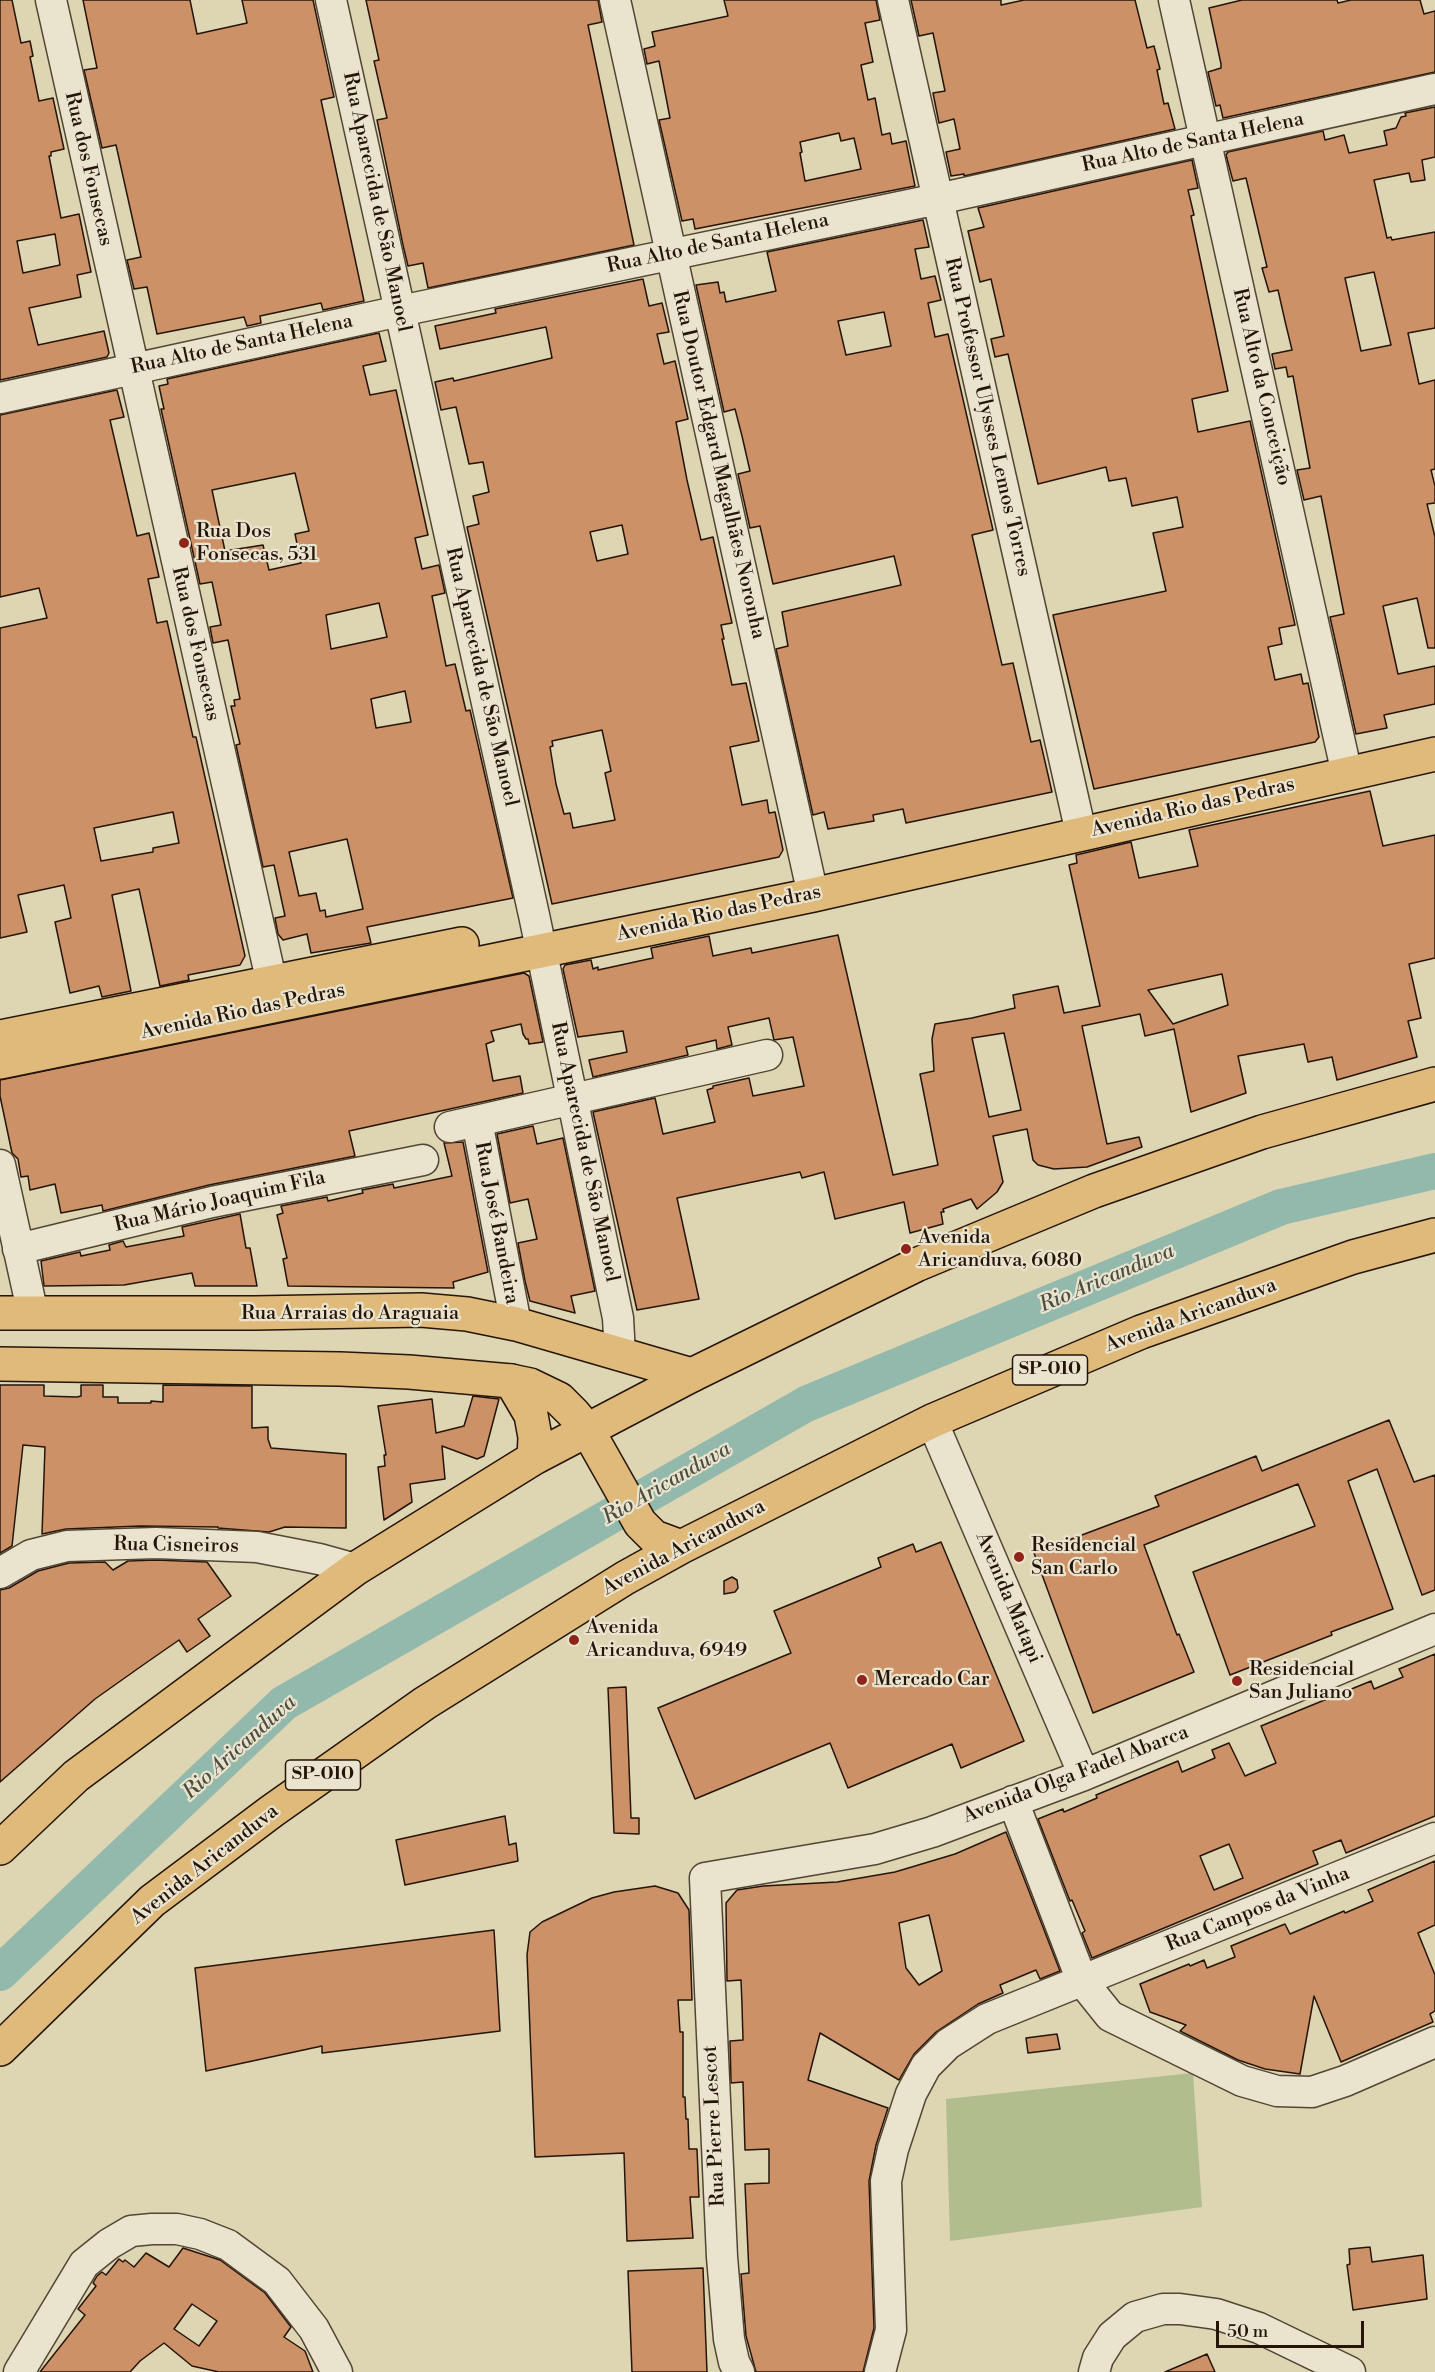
<!DOCTYPE html>
<html>
<head>
<meta charset="utf-8">
<style>
	body { margin:0 }
	#map { position:relative; width:1435px; height:2372px; overflow:hidden; background:#ded5b3; font-family:"Libre Bodoni",serif }
	canvas { display:block }
	.scale { position:absolute; left:1216px; top:2321px; width:148px; height:27px; box-sizing:border-box; border:3px solid #251508; border-top:0; padding-left:8px; font-size:18px; line-height:21px; white-space:nowrap; color:#251508; -webkit-text-stroke:4px #eae4ce; paint-order:stroke }
</style>
</head>
<body>
<div id="map">
<canvas width="1435" height="2372"></canvas>
<div class="scale">50 m</div>
</div>
<script>
const context = document.querySelector('canvas').getContext('2d');
context.lineJoin = 'round';
function fillPath(path, color) {
  context.fillStyle = color;
  context.fill(path, 'evenodd');
}
function poly(rows) {
  const path = new Path2D();
  for (const r of rows) {
    path.moveTo(r[0], r[1]);
    for (let i = 2; i < r.length; i += 2) path.lineTo(r[i], r[i + 1]);
  }
  return path;
}
function stroke(path, color, width, dash) {
  context.strokeStyle = color;
  context.lineWidth = width;
  context.lineCap = dash ? 'butt' : 'round';
  context.setLineDash(dash || []);
  context.stroke(path);
}
function drawText(font, color, halo, rows, align = 'center') {
  context.font = font + ' "Libre Bodoni",serif';
  context.lineWidth = 4.5;
  context.setLineDash([]);
  context.textBaseline = 'middle';
  context.strokeStyle = halo;
  context.fillStyle = color;
  for (const [text, x, y, turn = 0] of rows) {
    context.save();
    context.translate(x, y);
    context.rotate((+turn || 0) * Math.PI / 180);
    context.textAlign = isNaN(turn) ? turn : align;
    if (halo) context.strokeText(text, 0, 0);
    context.fillText(text, 0, 0);
    context.restore();
  }
}
fillPath(poly([
	[1193,2073,1202,2207,950,2241,946,2099]
]), '#b1bd8d');
stroke(poly([
	[0,1973,284,1703,806,1404,1281,1207,1435,1171]
]), '#93b9ac', 36);
const building = poly([
	[0,0,12,0,21,43,30,41,33,56,30,57,39,101,53,98,64,149,51,152,51,156,49,156,61,218,79,214,91,272,77,275,81,297,29,308,38,345,104,331,109,353,107,357,0,380,0,0],
	[55,234,60,265,23,273,17,241,55,234],
	[83,0,190,0,197,34,247,23,242,0,313,0,334,97,321,100,364,301,323,310,321,303,260,316,261,323,247,326,244,317,157,334,147,287,134,289,127,260,141,257,116,145,102,148,84,70,97,68,83,0],
	[366,0,598,0,602,22,588,25,634,245,428,288,423,263,408,266,403,245,377,120,387,118,374,61,379,60,366,0],
	[724,0,876,0,880,20,865,23,873,62,861,65,868,100,875,98,882,135,890,133,892,144,906,141,915,186,695,229,693,219,682,221,659,120,670,118,659,61,647,64,644,49,655,46,652,32,728,16,724,0],
	[839,133,841,141,854,138,861,169,805,181,800,153,802,152,800,142,839,133],
	[911,0,1001,0,1001,5,1024,0,1135,0,1147,48,1154,46,1160,69,1157,70,1164,104,1168,103,1175,129,964,176,964,174,951,176,946,152,960,149,954,119,939,123,933,93,945,91,933,33,919,36,911,0],
	[1242,0,1337,0,1338,3,1351,0,1420,0,1424,14,1435,11,1435,72,1223,118,1220,105,1216,106,1208,72,1221,68,1221,64,1209,8,1242,0],
	[1435,107,1435,157,1422,160,1425,180,1411,182,1409,173,1374,180,1387,238,1391,237,1392,240,1435,232,1435,328,1408,333,1419,384,1435,380,1435,469,1431,470,1435,486,1435,503,1427,504,1435,537,1435,648,1428,648,1417,598,1383,606,1398,674,1435,666,1435,704,1384,715,1387,728,1356,734,1330,617,1344,614,1321,496,1304,500,1297,470,1310,468,1293,376,1288,377,1286,367,1275,369,1272,354,1292,350,1285,321,1278,290,1269,292,1262,268,1267,267,1246,178,1233,181,1226,155,1228,152,1323,131,1325,140,1344,135,1349,153,1387,145,1384,131,1396,128,1401,117,1406,116,1405,113,1435,107],
	[1374,272,1391,345,1361,351,1345,278,1374,272],
	[1192,160,1198,188,1188,190,1194,215,1191,216,1228,391,1192,399,1198,432,1250,421,1295,625,1279,628,1282,644,1268,647,1275,680,1301,674,1303,684,1308,683,1319,737,1315,742,1094,789,1053,615,1166,591,1153,533,1183,527,1177,497,1132,506,1126,478,1109,481,1106,467,1038,484,1008,354,995,357,991,339,1004,336,991,279,980,282,968,231,984,227,978,208,1192,160],
	[923,220,929,247,915,249,921,279,935,276,941,300,928,303,935,337,948,334,993,530,972,535,1002,665,1013,663,1031,742,1040,740,1052,792,906,823,903,809,873,815,874,821,828,829,824,812,813,815,776,649,788,646,782,612,901,585,894,556,773,584,760,526,750,528,738,474,750,471,742,436,735,409,724,412,696,285,718,282,720,293,724,292,726,302,776,291,767,252,923,220],
	[884,312,891,346,846,355,838,321,884,312],
	[643,279,649,306,662,303,669,332,657,334,664,364,675,361,688,419,676,422,687,480,701,540,713,537,732,623,721,625,724,639,722,639,732,685,746,683,759,741,730,747,742,805,767,800,769,813,775,812,783,850,779,857,552,904,467,527,479,524,473,496,489,492,483,462,469,464,456,407,441,410,435,382,453,378,454,381,552,358,546,327,440,349,435,326,496,313,495,309,643,279],
	[622,525,628,554,597,561,590,532,622,525],
	[602,730,611,771,605,773,615,820,573,828,570,813,564,814,556,784,550,747,553,746,552,741,602,730],
	[379,333,386,361,363,366,370,395,396,390,428,535,415,538,422,569,439,565,445,593,432,596,446,666,455,664,466,711,470,710,513,898,367,927,371,943,311,953,307,934,283,940,278,934,275,918,285,916,274,865,263,867,236,745,240,744,231,706,235,706,234,700,240,699,228,640,213,643,210,627,221,625,212,582,200,584,161,409,164,409,159,386,168,384,167,379,379,333],
	[295,473,309,531,295,534,301,563,269,570,263,545,225,551,212,490,295,473],
	[379,603,387,637,331,649,326,615,379,603],
	[405,691,411,722,376,728,371,699,405,691],
	[347,839,363,909,326,917,325,910,320,911,316,893,299,896,289,852,347,839],
	[117,390,124,417,110,420,117,450,137,536,149,533,159,577,148,579,157,623,167,621,193,737,196,737,245,956,240,965,188,975,189,980,160,986,139,889,112,895,131,991,102,997,99,986,70,993,55,922,71,918,64,885,18,895,27,932,0,938,0,628,47,618,39,588,0,597,0,415,117,390],
	[173,812,179,843,153,848,153,852,101,861,94,828,173,812],
	[1370,791,1383,846,1435,835,1435,958,1409,964,1421,1018,1408,1021,1417,1057,1337,1080,1332,1057,1308,1062,1304,1044,1238,1056,1246,1093,1191,1112,1174,1029,1145,1036,1140,1014,1082,1026,1107,1144,1139,1137,1142,1147,1087,1167,1054,1169,1038,1165,1033,1160,1027,1129,993,1136,1003,1182,997,1192,977,1209,971,1199,943,1209,944,1212,941,1212,943,1224,910,1233,904,1202,835,1219,824,1172,802,1178,800,1172,677,1198,699,1299,637,1310,593,1112,655,1098,663,1134,715,1122,707,1090,713,1088,713,1086,749,1078,753,1096,804,1086,793,1037,774,1040,769,1018,728,1027,732,1045,717,1049,716,1040,686,1047,688,1055,593,1077,589,1060,627,1052,623,1031,578,1037,563,969,565,965,591,960,593,969,598,967,598,970,653,958,651,948,709,936,713,956,751,948,752,953,838,935,893,1175,938,1165,920,1074,934,1071,932,1039,935,1024,972,1018,1015,1008,1013,995,1058,986,1064,1013,1100,1006,1069,865,1077,863,1076,855,1131,842,1139,878,1198,866,1189,830,1370,791],
	[1222,974,1228,1005,1173,1024,1148,990,1222,974],
	[1004,1033,1021,1110,989,1117,972,1038,1004,1033],
	[524,973,529,976,543,1042,529,1044,528,1039,526,1039,523,1034,521,1024,491,1031,494,1041,486,1044,493,1081,520,1076,523,1093,349,1131,355,1156,209,1185,103,1211,102,1205,61,1213,55,1184,30,1190,28,1176,21,1177,18,1159,12,1153,0,1096,0,1080,524,973],
	[533,1126,537,1144,563,1138,595,1291,571,1296,575,1313,530,1301,525,1281,518,1243,537,1239,528,1199,510,1203,497,1134,533,1126],
	[463,1142,488,1272,453,1282,454,1288,288,1286,283,1259,287,1258,277,1215,283,1213,281,1206,327,1197,328,1201,363,1193,362,1190,393,1184,394,1188,452,1176,444,1143,463,1142],
	[240,1214,246,1248,250,1248,257,1286,195,1286,192,1273,124,1285,44,1286,41,1261,80,1252,81,1256,110,1250,109,1245,123,1241,126,1247,184,1236,182,1227,240,1214],
	[0,1385,44,1385,44,1396,77,1397,81,1396,81,1385,103,1385,103,1397,118,1397,118,1403,151,1403,151,1401,163,1402,163,1385,252,1386,252,1428,268,1427,268,1439,271,1448,346,1454,346,1528,285,1527,269,1532,218,1528,218,1527,140,1526,66,1529,42,1534,45,1447,23,1445,12,1546,0,1553,0,1385],
	[473,1396,499,1399,484,1456,477,1459,442,1446,445,1479,410,1484,412,1502,384,1520,378,1467,385,1466,384,1455,386,1455,378,1406,432,1399,436,1433,464,1426,473,1396],
	[1389,1420,1414,1482,1435,1475,1435,1590,1422,1595,1377,1469,1348,1481,1393,1609,1331,1632,1332,1635,1230,1675,1193,1572,1315,1526,1298,1484,1144,1545,1177,1635,1179,1634,1194,1672,1093,1713,1034,1553,1159,1506,1155,1496,1256,1456,1262,1471,1389,1420],
	[941,1542,1024,1741,961,1768,952,1744,848,1788,830,1743,695,1799,658,1708,791,1653,774,1611,881,1567,878,1558,913,1544,916,1552,941,1542],
	[156,1560,207,1562,231,1596,198,1619,210,1636,187,1652,179,1640,143,1665,95,1699,0,1782,0,1590,9,1588,38,1571,69,1563,105,1562,113,1570,128,1561,156,1560],
	[732,1577,737,1580,738,1588,735,1592,724,1594,724,1581,732,1577],
	[1435,1654,1435,1816,1346,1853,1341,1840,1313,1851,1318,1864,1092,1958,1082,1933,1085,1931,1072,1900,1070,1901,1038,1819,1063,1809,1064,1812,1097,1798,1096,1795,1178,1761,1182,1772,1215,1758,1212,1750,1229,1743,1245,1776,1276,1763,1261,1726,1371,1681,1374,1689,1403,1677,1399,1669,1435,1654],
	[1229,1844,1243,1878,1214,1890,1200,1856,1229,1844],
	[626,1687,631,1818,639,1818,639,1834,614,1833,608,1688,626,1687],
	[505,1816,509,1845,516,1843,518,1861,405,1885,396,1840,505,1816],
	[1006,1832,1060,1971,1040,1979,1036,1970,1000,1985,1003,1993,978,2004,936,2032,914,2054,899,2080,820,2033,808,2080,888,2108,876,2145,869,2181,874,2328,863,2372,756,2372,746,2336,741,2274,749,2273,745,2184,769,2183,769,2149,745,2150,743,2082,731,2083,730,2041,743,2040,742,2005,741,1980,727,1981,726,1903,737,1890,763,1886,837,1882,895,1872,955,1854,1006,1832],
	[929,1915,942,1971,919,1985,906,1968,899,1923,929,1915],
	[1435,1861,1435,1925,1418,1933,1435,1975,1435,2011,1430,2014,1433,2022,1341,2062,1314,1996,1300,2074,1265,2069,1238,2060,1180,2031,1186,2025,1150,2012,1140,1984,1189,1964,1190,1966,1204,1960,1207,1968,1235,1957,1231,1946,1285,1924,1290,1934,1344,1911,1345,1913,1373,1901,1368,1890,1435,1861],
	[655,1886,678,1893,689,1910,692,2000,678,2000,680,2032,683,2032,683,2097,685,2097,686,2119,688,2119,689,2149,697,2149,699,2197,690,2197,693,2238,627,2241,624,2153,535,2157,527,1955,530,1932,542,1922,592,1898,614,1892,655,1886],
	[494,1930,500,2031,322,2053,322,2046,206,2071,195,1968,494,1930],
	[1057,2034,1060,2049,1028,2053,1026,2038,1057,2034],
	[1370,2247,1372,2262,1423,2255,1427,2299,1353,2310,1347,2265,1350,2264,1349,2249,1370,2247],
	[183,2248,220,2260,265,2293,291,2327,284,2337,305,2351,313,2372,219,2372,192,2366,164,2343,140,2361,130,2372,40,2372,85,2315,78,2309,96,2286,93,2283,97,2276,102,2272,106,2275,119,2259,123,2262,125,2260,134,2267,146,2253,169,2267,183,2248],
	[192,2304,217,2321,199,2346,174,2329,192,2304],
	[703,2268,707,2372,632,2372,628,2271,703,2268],
	[1207,2354,1215,2372,1165,2372,1207,2354]
]);
fillPath(building, '#cd9168');
stroke(building, '#251508', 1.5);
const minor = poly([
	[51,0,277,1006],
	[331,0,534,915,618,1318,620,1355],
	[615,0,813,895],
	[893,0,1081,833],
	[1174,0,1347,774],
	[0,398,400,311,938,199,1435,89],
	[477,1121,516,1324],
	[450,1127,767,1055],
	[0,1165,33,1314],
	[18,1249,212,1202,423,1160],
	[932,1421,1084,1775],
	[0,1573,31,1555,67,1546,156,1543,257,1547,319,1559,355,1569],
	[1013,1801,1082,1981,1110,2016,1242,2081,1277,2091,1312,2092,1345,2081,1435,2042],
	[19,2372,84,2264,109,2244,131,2231,152,2229,177,2229,200,2234,228,2245,277,2281,314,2329,337,2372],
	[739,2372,734,2362,729,2339,722,2257,705,1878,875,1849,932,1832,1084,1775,1435,1629],
	[880,2372,891,2330,886,2181,893,2149,911,2094,926,2066,948,2044,987,2019,1435,1838],
	[1094,2372,1098,2358,1112,2336,1135,2317,1163,2309,1180,2309,1216,2314,1259,2328,1350,2372]
]);
const major = poly([
	[0,1037,462,944],
	[0,1062,813,895,1435,754],
	[0,1313,255,1313,421,1310,467,1314,516,1324,692,1375],
	[0,1364,340,1369,409,1372,511,1381,530,1385,559,1399,574,1414,588,1431]
]);
const highway = poly([
	[511,1381,531,1415,535,1437,534,1458],
	[588,1431,640,1523,654,1537,681,1547],
	[0,1848,76,1776,355,1569,534,1458,692,1375,916,1265,1094,1191,1262,1132,1435,1084],
	[0,2049,152,1901,272,1811,425,1703,625,1578,681,1547,932,1421,1141,1332,1353,1257,1435,1235]
]);
stroke(minor, '#534533', 33);
stroke(major, '#251508', 36);
stroke(highway, '#251508', 36);
stroke(minor, '#eae4ce', 30);
stroke(major, '#dfba7a', 33);
stroke(highway, '#dfba7a', 33);
for (const [x, y, r, color] of [
	[184,543,6,"#8f2418"],
	[906,1249,6,"#8f2418"],
	[1019,1557,6,"#8f2418"],
	[574,1640,6,"#8f2418"],
	[862,1680,6,"#8f2418"],
	[1237,1681,6,"#8f2418"]
]) {
  const dot = new Path2D();
  dot.arc(x, y, r, 0, 2 * Math.PI);
  context.fillStyle = color;
  context.fill(dot);
  stroke(dot, '#eae4ce', 2);
}
for (const [x, y, w] of [
	[1050,1370,75],
	[323,1775,75]
]) {
  const box = new Path2D();
  box.roundRect(x - w / 2, y - 15, w, 30, 4.5);
  context.fillStyle = '#eae4ce';
  context.fill(box);
  stroke(box, '#251508', 1.5);
}
drawText('bold 18px', '#251508', null, [
	["SP-010",1050,1370],
	["SP-010",323,1775]
]);
drawText('20px', '#251508', '#eae4ce', [
	["Rua Alto de Santa Helena",1193,143,-12],
	["Rua dos Fonsecas",88,169,77],
	["Rua Aparecida de São Manoel",376,202,78],
	["Rua Alto de Santa Helena",718,244,-12],
	["Rua Alto de Santa Helena",242,345,-12],
	["Rua Alto da Conceição",1261,387,77],
	["Rua Professor Ulysses Lemos Torres",987,417,77],
	["Rua Doutor Edgard Magalhães Noronha",718,465,77],
	["Rua dos Fonsecas",195,644,77],
	["Rua Aparecida de São Manoel",481,677,77],
	["Avenida Rio das Pedras",1193,808,-13],
	["Avenida Rio das Pedras",719,914,-12],
	["Avenida Rio das Pedras",243,1012,-12],
	["Rua Aparecida de São Manoel",584,1152,78],
	["Rua Mário Joaquim Fila",220,1202,-13],
	["Rua José Bandeira",496,1223,79],
	["Rua Arraias do Araguaia",350,1314],
	["Avenida Aricanduva",1191,1316,-20],
	["Rua Cisneiros",176,1546,1],
	["Avenida Aricanduva",684,1548,-28],
	["Avenida Matapi",1008,1598,67],
	["Avenida Olga Fadel Abarca",1076,1775,-21],
	["Avenida Aricanduva",205,1865,-38],
	["Rua Campos da Vinha",1258,1910,-22],
	["Rua Pierre Lescot",715,2126,-93]
]);
drawText('20px', '#251508', '#eae4ce', [
	["Rua Dos",196,532],
	["Fonsecas, 531",196,555],
	["Avenida",918,1238],
	["Aricanduva, 6080",918,1261],
	["Residencial",1031,1546],
	["San Carlo",1031,1569],
	["Avenida",586,1628],
	["Aricanduva, 6949",586,1651],
	["Residencial",1249,1670],
	["San Juliano",1249,1693],
	["Mercado Car",874,1680]
], 'left');
drawText('italic 21px', '#4c4e41', '#eae4ce', [
	["Rio Aricanduva",1107,1279,-23],
	["Rio Aricanduva",667,1484,-30],
	["Rio Aricanduva",240,1748,-42]
]);
</script>
</body>
</html>
